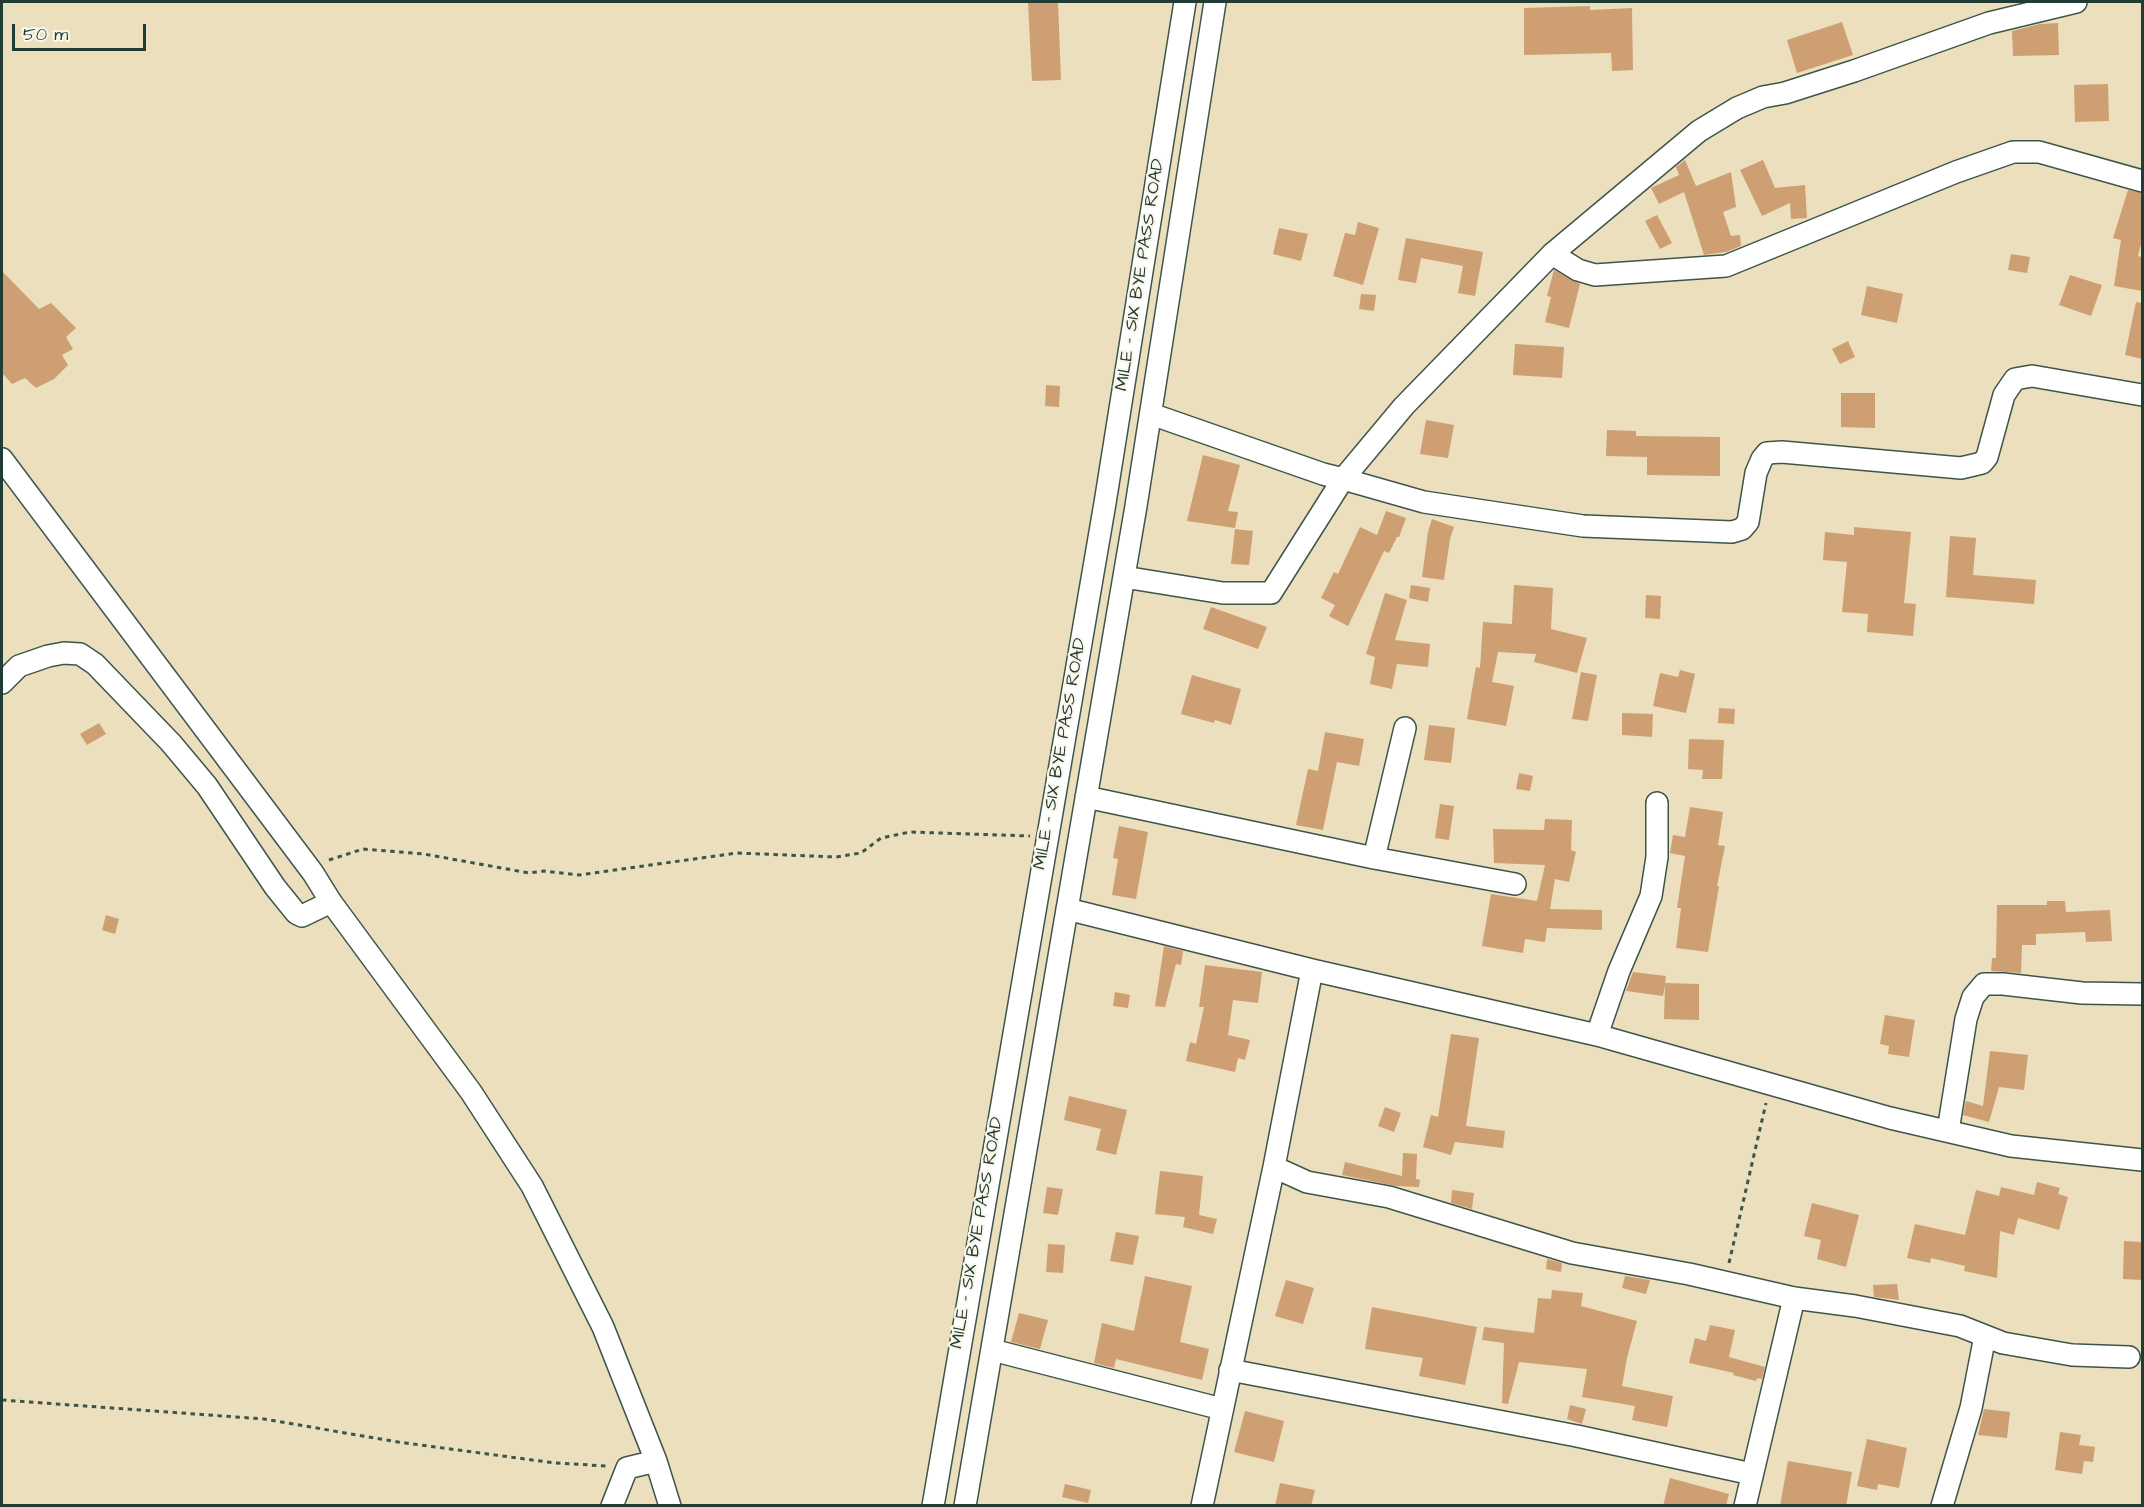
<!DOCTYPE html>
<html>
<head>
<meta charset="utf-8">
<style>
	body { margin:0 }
	#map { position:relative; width:2144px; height:1507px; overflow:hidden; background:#ecdfbd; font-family:"Architects Daughter",sans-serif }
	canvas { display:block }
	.frame { position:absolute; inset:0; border:3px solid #1f3d34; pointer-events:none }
	.scale { position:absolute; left:12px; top:24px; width:134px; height:27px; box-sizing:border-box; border:3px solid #1f3d34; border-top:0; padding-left:8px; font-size:18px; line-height:21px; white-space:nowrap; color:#1f3d34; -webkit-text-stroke:4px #fbf7ec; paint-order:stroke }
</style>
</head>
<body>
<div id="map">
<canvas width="2144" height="1507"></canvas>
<div class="frame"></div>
<div class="scale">50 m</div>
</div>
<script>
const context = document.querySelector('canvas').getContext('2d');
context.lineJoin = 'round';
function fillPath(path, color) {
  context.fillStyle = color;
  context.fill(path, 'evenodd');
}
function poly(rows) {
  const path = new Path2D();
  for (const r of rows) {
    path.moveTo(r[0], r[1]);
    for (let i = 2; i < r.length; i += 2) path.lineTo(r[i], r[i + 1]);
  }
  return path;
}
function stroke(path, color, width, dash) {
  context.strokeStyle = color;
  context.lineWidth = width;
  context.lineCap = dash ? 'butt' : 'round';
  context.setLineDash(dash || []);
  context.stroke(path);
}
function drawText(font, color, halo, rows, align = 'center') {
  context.font = font + ' "Architects Daughter",sans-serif';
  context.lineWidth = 4.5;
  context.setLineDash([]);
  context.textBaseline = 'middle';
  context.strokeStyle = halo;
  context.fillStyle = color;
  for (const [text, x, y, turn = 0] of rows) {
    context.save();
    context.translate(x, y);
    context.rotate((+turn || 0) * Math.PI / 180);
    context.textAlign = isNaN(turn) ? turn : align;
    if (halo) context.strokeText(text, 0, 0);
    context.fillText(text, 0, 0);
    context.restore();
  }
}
fillPath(poly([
	[1028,2,1058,2,1061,80,1032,81],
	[1590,6,1590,10,1632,8,1633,70,1612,71,1611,53,1524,55,1524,8],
	[1842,22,1853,55,1797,73,1787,40],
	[2058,23,2059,55,2013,56,2012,31,2040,24],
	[2108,84,2109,121,2075,122,2074,85],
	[1685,160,1696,186,1731,172,1736,207,1723,212,1731,236,1740,235,1741,246,1726,252,1704,255,1684,192,1659,204,1651,188,1679,175,1676,167],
	[1763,160,1775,188,1805,185,1807,218,1791,219,1790,203,1762,216,1740,170],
	[2128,190,2142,193,2142,240,2138,256,2142,257,2142,291,2114,286,2121,240,2113,238],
	[1657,215,1672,243,1660,249,1645,221],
	[1358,222,1379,228,1363,285,1333,276,1345,233,1355,235],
	[1279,228,1308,234,1301,261,1273,254],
	[1406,238,1483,252,1475,296,1458,293,1463,266,1421,258,1416,283,1398,280],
	[2011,254,2030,257,2027,273,2008,270],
	[1554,270,1580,284,1569,328,1545,322,1551,297,1547,296],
	[2,271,39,309,51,303,76,328,66,337,73,349,62,355,68,365,54,379,36,388,25,378,12,384,2,373],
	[2070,275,2102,285,2091,316,2059,305],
	[1867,286,1903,294,1897,323,1861,315],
	[1361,294,1376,295,1374,311,1359,309],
	[2136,302,2142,303,2142,359,2125,355],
	[1848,341,1855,357,1840,364,1832,349],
	[1515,344,1564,347,1562,378,1513,375],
	[1046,385,1060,386,1059,407,1045,406],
	[1841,393,1875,393,1875,428,1841,427],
	[1426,420,1454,425,1448,458,1420,454],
	[1607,430,1636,431,1636,436,1720,437,1720,476,1647,475,1647,457,1606,456],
	[1203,455,1240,465,1228,511,1238,512,1235,528,1187,521],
	[1386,511,1406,518,1399,537,1397,537,1389,553,1384,551,1348,626,1329,616,1335,605,1321,598,1334,572,1338,574,1360,527,1377,535],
	[1432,519,1454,527,1450,539,1444,580,1422,577,1428,532],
	[1854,527,1911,532,1904,603,1916,604,1913,636,1867,632,1868,614,1842,612,1847,562,1823,560,1825,532,1854,535],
	[1235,529,1253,531,1249,565,1231,564],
	[1950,536,1976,538,1973,575,2036,580,2034,604,1946,597],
	[1411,585,1430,588,1428,602,1409,598],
	[1514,585,1553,588,1551,629,1587,638,1577,673,1534,662,1536,654,1498,652,1492,682,1514,686,1506,726,1467,719,1476,667,1480,668,1483,622,1512,624],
	[1385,593,1407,600,1395,640,1430,644,1428,667,1397,664,1392,689,1370,684,1375,657,1366,654],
	[1646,595,1661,596,1660,619,1645,618],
	[1211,607,1267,627,1258,649,1203,629],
	[1680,670,1695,674,1686,713,1653,706,1660,673,1678,677],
	[1581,672,1597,675,1588,721,1572,719],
	[1192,675,1241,689,1231,725,1215,720,1214,723,1181,714],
	[1719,708,1735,709,1734,724,1718,723],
	[1622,713,1653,714,1652,737,1622,735],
	[99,723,106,734,87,745,80,734],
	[1429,725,1455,728,1451,763,1424,760],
	[1325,732,1364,739,1359,766,1337,762,1323,830,1296,825,1308,769,1318,771],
	[1689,739,1724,740,1722,779,1702,779,1703,770,1688,769],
	[1519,773,1533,776,1530,791,1516,789],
	[1440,804,1454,806,1449,840,1435,838],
	[1690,807,1723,812,1718,845,1725,846,1717,886,1719,886,1708,952,1676,948,1681,908,1677,908,1685,856,1670,853,1673,835,1685,837],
	[1545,819,1572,820,1571,850,1576,852,1569,882,1555,879,1550,909,1602,910,1602,930,1547,928,1545,942,1525,939,1523,953,1482,946,1491,894,1537,901,1545,865,1494,863,1493,829,1544,830],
	[1119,826,1148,832,1136,899,1112,895,1118,859,1113,858],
	[2047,901,2065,901,2066,912,2110,910,2112,941,2086,942,2085,932,2036,934,2036,945,2022,945,2021,973,1991,971,1992,958,1996,958,1997,905,2047,905],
	[106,915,119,919,115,934,102,930],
	[1164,946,1183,951,1181,965,1176,964,1165,1007,1155,1006],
	[1205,965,1262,972,1258,1003,1233,1000,1228,1035,1250,1040,1245,1060,1238,1058,1235,1072,1186,1061,1190,1042,1196,1044,1204,1007,1199,1007],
	[1633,972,1666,976,1665,983,1699,984,1699,1020,1664,1019,1665,985,1663,996,1626,991],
	[1115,992,1130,995,1128,1008,1113,1006],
	[1885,1015,1915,1020,1909,1057,1888,1054,1889,1046,1880,1044],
	[1451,1034,1479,1038,1466,1126,1505,1131,1503,1148,1455,1142,1451,1155,1423,1147,1431,1115,1438,1117],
	[1990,1051,2028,1055,2024,1090,1999,1087,1989,1122,1963,1115,1966,1101,1983,1106],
	[1069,1096,1127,1110,1116,1155,1096,1150,1101,1129,1064,1120],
	[1385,1107,1401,1113,1394,1132,1378,1126],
	[1403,1153,1417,1154,1416,1179,1420,1180,1419,1187,1396,1186,1342,1175,1345,1162,1402,1176],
	[1160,1171,1203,1176,1199,1215,1217,1219,1213,1234,1183,1227,1185,1217,1155,1214],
	[2037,1182,2060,1188,2058,1194,2068,1197,2059,1230,2018,1218,2014,1235,2000,1231,1997,1278,1964,1271,1965,1266,1931,1258,1930,1263,1907,1258,1915,1224,1965,1235,1976,1190,1999,1196,2001,1187,2034,1195],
	[1047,1187,1063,1189,1058,1215,1043,1213],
	[1452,1190,1474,1193,1472,1209,1451,1203],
	[1812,1203,1859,1215,1846,1267,1817,1259,1821,1240,1804,1236],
	[1116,1232,1139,1236,1133,1265,1110,1261],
	[2124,1241,2142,1242,2142,1280,2123,1279],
	[1048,1244,1065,1245,1063,1273,1046,1272],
	[1547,1259,1562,1263,1561,1272,1546,1269],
	[1145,1276,1192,1286,1180,1342,1209,1349,1202,1380,1116,1359,1114,1368,1094,1363,1102,1323,1134,1331],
	[1625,1276,1650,1280,1646,1294,1622,1288],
	[1286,1280,1314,1288,1303,1324,1275,1316],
	[1897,1284,1899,1300,1874,1297,1873,1285],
	[1552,1290,1583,1293,1581,1306,1637,1321,1627,1358,1622,1386,1673,1396,1667,1427,1632,1420,1635,1406,1582,1397,1587,1369,1519,1362,1508,1404,1502,1403,1504,1343,1482,1340,1484,1327,1534,1333,1538,1298,1551,1299],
	[1372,1307,1477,1327,1465,1385,1419,1376,1423,1358,1365,1349],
	[1019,1313,1048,1320,1040,1349,1011,1342],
	[1710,1325,1735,1330,1729,1357,1765,1367,1762,1379,1757,1378,1756,1381,1733,1375,1734,1373,1689,1363,1695,1338,1706,1341],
	[1570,1405,1586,1409,1582,1424,1567,1419],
	[1984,1409,2010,1412,2007,1438,1978,1435],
	[1245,1411,1284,1421,1274,1462,1234,1452],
	[2060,1432,2081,1435,2079,1445,2095,1447,2093,1462,2084,1461,2082,1474,2055,1470],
	[1867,1439,1907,1448,1899,1488,1878,1484,1877,1490,1857,1486],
	[1788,1461,1852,1472,1846,1506,1780,1506],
	[1670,1478,1729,1494,1726,1506,1663,1506],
	[1280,1483,1315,1490,1311,1506,1275,1506],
	[1065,1484,1091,1490,1088,1503,1062,1497]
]), '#ce9f73');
const minor = poly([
	[2076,2,1989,23,1854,71,1785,93,1763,97,1737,108,1699,131,1552,254,1404,406,1343,479,1424,502,1583,526,1732,532,1742,529,1748,522,1756,473,1762,459,1767,453,1782,452,1961,468,1982,463,1987,457,2004,395,2015,379,2032,376,2142,395],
	[1552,254,1578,270,1595,275,1726,266,1956,172,2013,152,2039,152,2142,181],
	[2,459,313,873,331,902,471,1092,532,1186,603,1327,656,1461,670,1506],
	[1124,577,1223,593,1271,593,1343,479,1323,474,1151,414],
	[2,683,19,666,48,656,64,653,80,654,95,664,171,743,207,786,275,887,296,913,302,916,331,902],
	[1086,797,1374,858,1515,884],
	[1374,858,1405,728],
	[1067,909,1312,970,1274,1167,1202,1506],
	[1312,970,1597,1035,1890,1118,2011,1146,2142,1160],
	[1597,1035,1619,971,1651,896,1657,857,1657,803],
	[1948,1131,1966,1019,1973,997,1984,984,2003,984,2082,993,2142,994],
	[1274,1167,1307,1182,1389,1197,1572,1253,1689,1274,1794,1298,1855,1306,1960,1326,2003,1343,2072,1355,2129,1357],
	[992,1350,1222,1409],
	[1230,1370,1577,1436,1752,1474],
	[612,1506,627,1468,656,1461],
	[933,1506,1105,503,1185,2],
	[965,1506,1136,506,1215,2],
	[1745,1506,1794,1298],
	[1942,1506,1971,1408,1985,1336]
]);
stroke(minor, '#3e5549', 24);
stroke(poly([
	[329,860,363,849,424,854,529,873,544,871,579,875,737,853,836,857,861,853,881,838,910,832,1030,836],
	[1729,1263,1766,1103],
	[2,1400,264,1419,398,1442,555,1463,607,1466]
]), '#3e5549', 3, [4.5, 4.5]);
stroke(minor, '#fff', 21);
drawText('18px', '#1f3d34', '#fbf7ec', [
	["MILE - SIX BYE PASS ROAD",1141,275,-81],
	["MILE - SIX BYE PASS ROAD",1061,754,-80],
	["MILE - SIX BYE PASS ROAD",978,1233,-80]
]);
</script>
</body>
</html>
